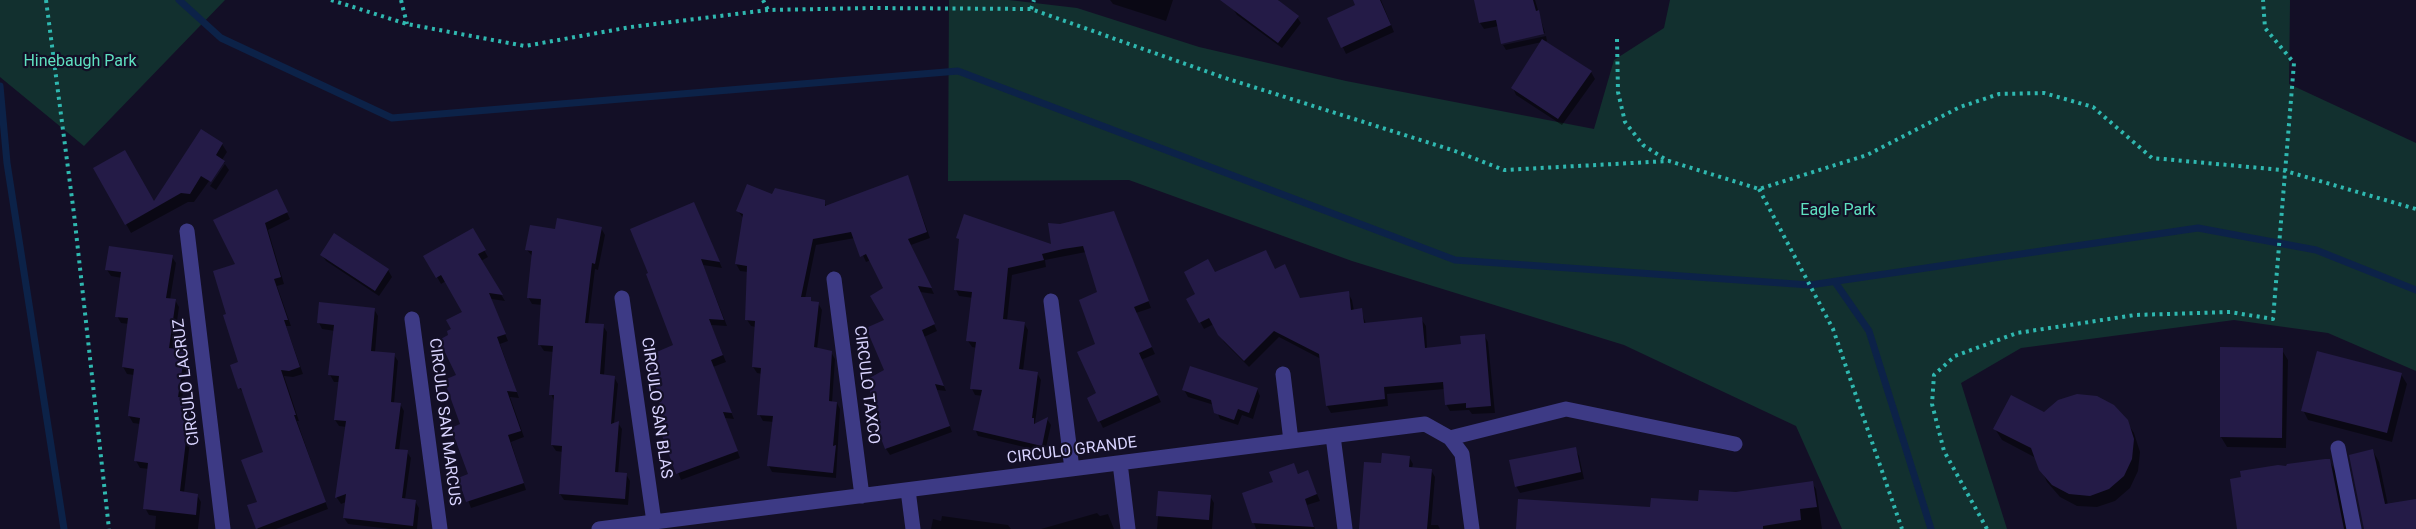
<!DOCTYPE html>
<html>
<head>
<meta charset="utf-8">
<style>
	body { margin:0 }
	canvas { display:block; background:#130f26 }
</style>
</head>
<body>
<canvas width="2416" height="529"></canvas>
<script>
const context = document.querySelector('canvas').getContext('2d');
context.lineJoin = 'round';
function fillPath(path, color) {
  context.fillStyle = color;
  context.fill(path, 'evenodd');
}
function poly(rows) {
  const path = new Path2D();
  for (const r of rows) {
    path.moveTo(r[0], r[1]);
    for (let i = 2; i < r.length; i += 2) path.lineTo(r[i], r[i + 1]);
  }
  return path;
}
function stroke(path, color, width, dash) {
  context.strokeStyle = color;
  context.lineWidth = width;
  context.lineCap = dash ? 'butt' : 'round';
  context.setLineDash(dash || []);
  context.stroke(path);
}
function drawText(font, color, halo, rows, align = 'center') {
  context.font = font + ' Roboto,sans-serif';
  context.lineWidth = 4.5;
  context.setLineDash([]);
  context.textBaseline = 'middle';
  context.strokeStyle = halo;
  context.fillStyle = color;
  for (const [text, x, y, turn = 0] of rows) {
    context.save();
    context.translate(x, y);
    context.rotate((+turn || 0) * Math.PI / 180);
    context.textAlign = isNaN(turn) ? turn : align;
    if (halo) context.strokeText(text, 0, 0);
    context.fillText(text, 0, 0);
    context.restore();
  }
}
fillPath(poly([
	[0,0,225,0,84,146,0,77],
	[949,0,1009,0,1077,8,1199,47,1346,81,1594,129,1614,60,1664,28,1670,0,2290,0,2289,84,2416,143,2416,371,2328,333,2234,320,2021,348,1961,383,2007,529,1842,529,1796,426,1624,345,1352,261,1129,180,948,181]
]), '#12302f');
fillPath(poly([
	[1110,0,1173,0,1166,21,1113,4],
	[1240,0,1279,0,1278,2,1297,17,1301,23,1282,48,1237,15,1233,9],
	[1355,0,1381,0,1394,32,1346,54,1329,18,1357,5],
	[1475,0,1535,0,1545,33,1502,42,1499,26,1484,29,1480,23],
	[1546,36,1547,41,1544,42,1591,72,1595,79,1562,125,1516,95,1513,88,1542,42,1506,50,1503,45],
	[222,144,227,152,222,160,225,163,222,163,194,202,188,202,131,233,95,168,154,204],
	[225,164,229,170,216,190,210,186],
	[908,177,930,238,911,245,934,294,920,292,937,331,924,337,946,391,937,390,952,432,890,455,886,449,883,424,886,371,885,288,871,260,866,262,855,238,816,245,805,299,818,303,822,310,817,349,831,352,835,359,832,403,837,403,840,409,836,478,772,472,769,466,774,422,763,421,759,414,762,374,757,373,753,367,756,327,751,326,747,320,748,272,740,271,736,264,743,218,738,211,773,196,824,202,827,207],
	[280,197,290,219,268,230,284,284,277,286,291,326,286,326,303,374,293,377,284,376,299,421,297,421,328,509,276,529,258,529,249,506,259,503,265,453,245,394,239,388,240,363,228,315,237,265],
	[697,210,722,268,703,265,727,326,711,325,726,362,713,367,734,419,725,418,740,458,681,480,654,409,664,402,657,362,675,346],
	[1117,219,1151,308,1136,313,1155,354,1141,360,1161,402,1103,428,1089,399,1098,394,1099,293,1086,252,1045,260,1046,267,1012,275,1007,321,1024,323,1028,330,1023,371,1037,373,1041,380,1035,423,1036,425,1047,419,1051,425,1045,452,978,436,975,429,983,396,975,395,972,389,977,348,972,347,968,341,973,298,959,296,956,290,961,242,958,237,1053,246,1060,225],
	[601,228,605,235,598,270,595,269,588,325,603,326,607,332,604,376,614,377,618,384,614,424,618,423,622,429,618,474,626,474,630,481,628,505,564,500,560,494,563,452,556,451,552,445,554,401,551,394,554,352,544,351,540,345,542,305,532,304,528,297,533,257,527,250,556,231],
	[473,230,488,257,481,261,505,301,491,299,508,341,500,344,519,398,510,397,524,437,511,442,526,490,471,508,460,479,470,475,462,425,458,376,450,336,464,312,446,281,441,284,425,256],
	[322,255,388,270,392,277,379,296,326,261],
	[172,257,176,263,170,300,175,300,179,307,173,350,184,351,188,358,182,399,190,400,194,407,184,493,197,495,201,502,198,529,155,529,156,516,149,515,145,508,149,469,140,468,136,461,140,424,133,423,129,416,134,375,127,374,123,367,129,324,121,323,117,316,122,278,111,276,107,270],
	[1275,270,1300,299,1348,293,1352,300,1354,311,1361,310,1366,324,1421,319,1426,326,1427,349,1463,345,1484,335,1488,342,1495,413,1472,414,1469,410,1450,411,1446,404,1445,389,1387,394,1388,406,1331,413,1327,406,1321,359,1279,337,1249,367,1224,342,1214,324,1204,329,1188,300,1198,294,1214,274],
	[374,309,378,316,375,353,394,355,398,361,394,403,400,404,404,411,399,451,407,452,411,458,405,500,415,501,419,508,417,529,390,529,348,524,344,518,346,502,341,504,337,498,346,427,339,426,335,420,340,382,334,382,330,375,335,331,322,329,319,323],
	[2282,350,2288,360,2286,448,2227,447,2221,437],
	[2401,374,2407,384,2392,442,2308,420,2303,410],
	[1257,389,1260,396,1253,419,1242,415,1238,425,1220,419,1214,405,1188,397,1184,390],
	[2044,414,2126,421,2134,433,2140,452,2138,471,2130,488,2115,501,2097,507,2077,506,2060,497,2047,482,2036,458,2002,440,1995,429],
	[1575,449,1579,456,1584,479,1520,493,1516,486],
	[2373,451,2379,462,2388,505,2416,500,2416,529,2365,529],
	[1409,457,1413,464,1412,468,1431,470,1435,477,1431,525,1438,525,1440,529,1360,529,1382,465],
	[2329,460,2336,472,2347,529,2242,529,2287,468],
	[1293,465,1299,475,1308,472,1320,501,1307,505,1315,529,1256,529,1244,494,1275,483],
	[1812,483,1816,489,1822,529,1518,529,1700,502,1736,494],
	[1160,492,1210,496,1214,503,1212,529,1157,529],
	[1097,513,1100,516,1108,514,1114,529,1041,529],
	[942,516,1008,525,1011,529,931,529,933,519,941,521]
]), '#0007');
stroke(poly([
	[179,0,221,38,392,118,958,71,1455,260,1810,285,2198,228,2316,250,2416,290],
	[0,86,7,163,64,529],
	[1835,282,1869,331,1931,529]
]), '#0c2248', 7);
fillPath(poly([
	[1220,0,1278,0,1299,16,1278,43],
	[1353,0,1380,0,1391,25,1341,48,1327,18,1355,5],
	[1474,0,1533,0,1536,11,1539,10,1544,34,1501,44,1496,20,1479,23],
	[1542,39,1592,71,1558,119,1511,88],
	[201,129,223,143,216,155,225,161,211,182,201,176,190,194,181,193,125,225,93,168,125,150,154,201],
	[908,175,927,232,908,239,932,288,918,286,935,324,922,330,944,386,935,384,950,426,885,449,876,425,881,423,866,380,884,370,866,328,884,320,870,296,883,288,866,254,860,257,851,232,813,239,801,297,811,297,811,301,819,302,814,347,832,351,829,401,837,402,833,446,836,445,833,473,767,466,773,416,757,415,761,368,752,367,755,321,745,320,747,266,735,264,743,214,736,211,747,184,772,194,775,188,825,200,825,206],
	[277,189,288,212,265,223,281,277,274,279,288,320,284,320,300,367,289,371,281,370,296,415,294,415,326,502,256,529,247,505,257,502,241,460,263,452,241,388,238,389,230,365,238,362,223,315,226,314,213,271,235,264,213,220],
	[694,202,720,262,701,259,724,320,709,319,723,355,711,360,732,413,723,412,738,451,676,474,652,408,660,405,659,403,662,401,646,366,655,362,652,354,673,345,646,274,648,273,630,229],
	[1114,211,1149,301,1134,307,1152,347,1139,353,1158,395,1098,422,1087,398,1096,393,1077,352,1095,344,1079,300,1097,292,1083,246,1063,249,1042,254,1044,260,1008,268,1003,319,1025,322,1019,369,1038,372,1032,418,1034,418,1034,424,1048,417,1042,446,973,430,982,390,970,389,976,342,966,341,972,292,954,290,959,239,956,238,964,214,1051,244,1048,223,1060,224],
	[557,218,602,227,595,264,592,263,585,323,604,324,600,374,615,376,611,424,619,421,615,472,627,473,625,499,559,494,562,446,551,445,554,395,549,395,553,346,538,345,541,299,527,298,532,251,525,250,530,225,555,229],
	[473,228,486,250,478,254,503,295,489,293,506,334,497,337,517,392,507,391,521,431,508,435,524,483,466,502,458,478,468,474,451,428,460,424,444,380,456,375,439,340,448,335,447,331,451,329,446,320,462,312,441,275,436,278,423,256],
	[334,233,389,269,375,291,320,255],
	[109,246,173,255,166,298,176,299,169,348,185,350,178,397,191,398,180,491,198,494,196,515,143,509,148,463,134,461,140,418,128,416,134,369,122,367,128,318,115,317,121,272,105,270],
	[1266,250,1275,269,1285,264,1300,298,1349,291,1351,310,1362,308,1364,323,1422,317,1425,348,1461,344,1460,336,1485,334,1491,406,1466,408,1466,403,1445,405,1443,382,1384,387,1385,399,1326,406,1319,354,1274,331,1244,361,1218,335,1209,318,1199,323,1186,299,1195,294,1184,272,1208,259,1215,272],
	[319,302,375,308,371,351,395,353,391,402,401,403,395,449,408,450,402,498,416,500,413,526,343,518,346,494,335,498,346,421,334,420,339,376,328,375,334,325,317,323],
	[2220,347,2283,348,2282,438,2220,437],
	[2317,351,2402,373,2387,433,2301,411],
	[1190,366,1258,388,1249,413,1238,409,1234,420,1214,413,1211,400,1182,390],
	[2077,394,2097,396,2114,405,2128,420,2134,439,2132,459,2124,476,2109,489,2090,496,2069,494,2052,485,2039,470,2031,448,1993,429,2011,395,2044,412,2058,400],
	[1576,447,1581,472,1515,487,1509,460],
	[2373,449,2385,504,2416,499,2416,529,2364,529,2349,455],
	[1382,453,1410,456,1409,467,1432,469,1427,529,1359,529,1364,462,1381,463],
	[2325,459,2330,459,2344,529,2237,529,2230,479,2241,477,2240,471,2278,465,2286,466,2287,464],
	[1294,463,1298,474,1308,470,1317,494,1305,499,1314,527,1252,523,1242,493,1273,482,1269,472],
	[1813,481,1817,507,1800,509,1801,520,1763,526,1763,529,1516,529,1518,499,1650,507,1651,498,1698,501,1699,490,1736,492],
	[1158,491,1211,495,1209,520,1156,516]
]), '#241b47');
stroke(poly([
	[46,0,74,214,109,529],
	[331,0,407,24,525,46,631,27,768,10,872,8,1031,9,1222,77,1455,151,1504,170,1669,161,1759,189,1867,155,1960,107,1999,94,2044,93,2093,107,2152,158,2282,170,2416,209],
	[401,0,407,24],
	[763,0,768,10],
	[1031,9,1034,0],
	[1617,39,1618,92,1625,122,1643,145,1668,161],
	[1759,189,1833,329,1902,529],
	[1987,529,1944,451,1932,404,1934,375,1955,356,2017,333,2135,315,2230,312,2273,319,2294,63,2265,28,2263,0]
]), '#2fb8b0', 4, [3, 4.5]);
stroke(poly([
	[187,231,223,529],
	[834,279,862,496],
	[622,298,654,522],
	[1051,301,1072,469],
	[412,319,440,529],
	[1283,374,1291,441],
	[1333,436,1345,529],
	[1450,438,1566,409,1735,444],
	[2338,448,2354,529],
	[1120,463,1128,529],
	[908,490,913,529],
	[599,529,1425,424,1450,438,1462,454,1472,529]
]), '#3d3a85', 15);
drawText('16px', '#5fe0c0', '#130f26', [
	["Hinebaugh Park",80,62],
	["Eagle Park",1838,211]
]);
drawText('16px', '#d9d4ff', '#130f26', [
	["CIRCULO LACRUZ",187,382,-97],
	["CIRCULO TAXCO",866,385,83],
	["CIRCULO SAN BLAS",656,408,82],
	["CIRCULO SAN MARCUS",444,422,83],
	["CIRCULO GRANDE",1072,451,-7]
]);
</script>
</body>
</html>
